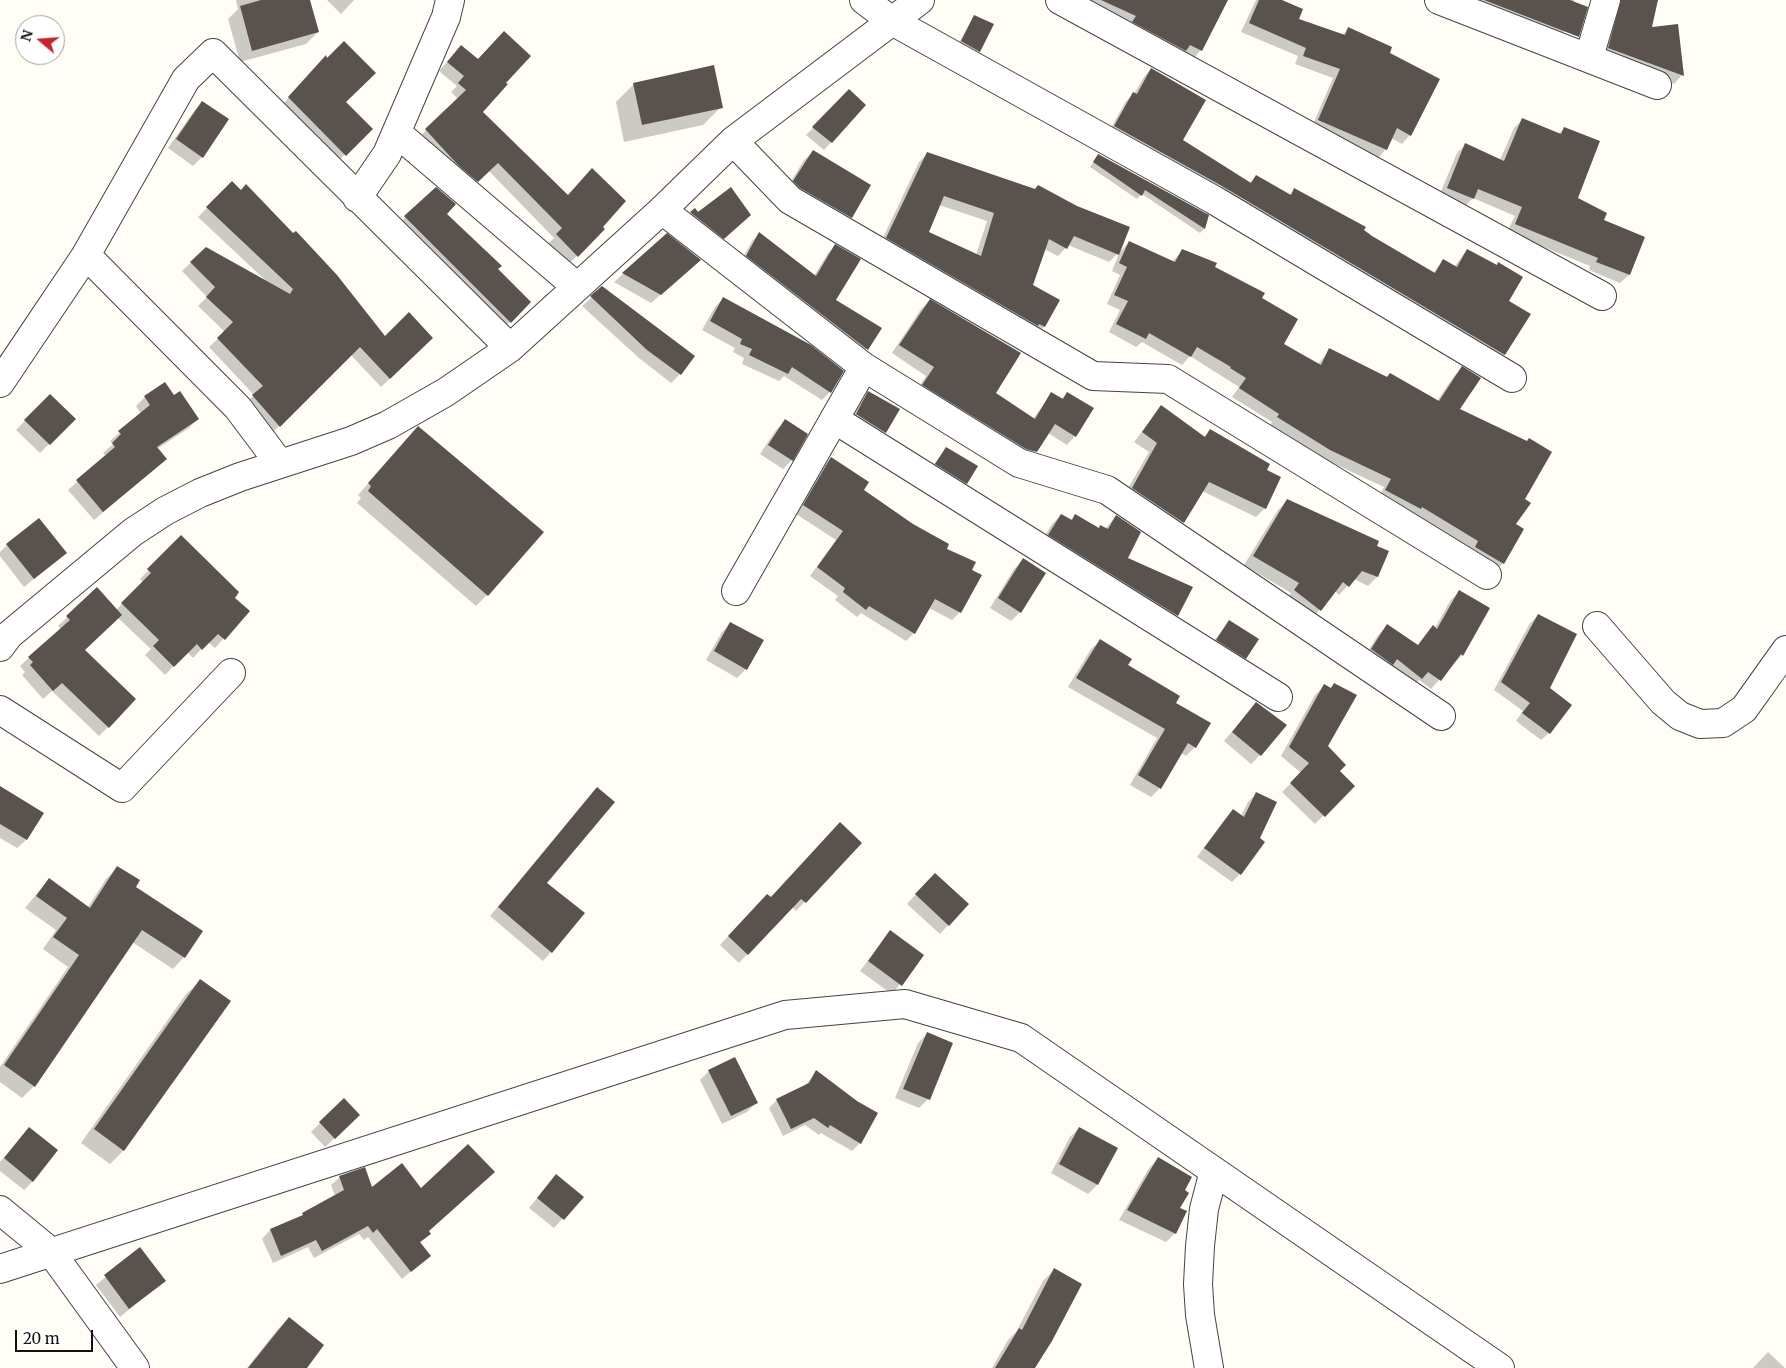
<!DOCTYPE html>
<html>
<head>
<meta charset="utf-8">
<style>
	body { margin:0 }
	#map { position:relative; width:1786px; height:1368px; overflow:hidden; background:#fffdf5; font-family:Merriweather,serif }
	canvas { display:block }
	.north { position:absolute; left:15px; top:15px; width:50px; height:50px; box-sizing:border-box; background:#fff; border:1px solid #a0a0a0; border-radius:50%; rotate:288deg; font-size:14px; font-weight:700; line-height:20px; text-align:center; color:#111 }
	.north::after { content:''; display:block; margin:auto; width:18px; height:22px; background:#c4262e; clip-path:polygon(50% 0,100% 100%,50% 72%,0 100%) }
	.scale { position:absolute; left:15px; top:1330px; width:78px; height:22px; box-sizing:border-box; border:2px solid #111; border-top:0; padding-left:6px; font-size:15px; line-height:18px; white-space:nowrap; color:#111; -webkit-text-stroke:4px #fff; paint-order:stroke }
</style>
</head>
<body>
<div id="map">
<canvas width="1786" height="1368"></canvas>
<div class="north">N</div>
<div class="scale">20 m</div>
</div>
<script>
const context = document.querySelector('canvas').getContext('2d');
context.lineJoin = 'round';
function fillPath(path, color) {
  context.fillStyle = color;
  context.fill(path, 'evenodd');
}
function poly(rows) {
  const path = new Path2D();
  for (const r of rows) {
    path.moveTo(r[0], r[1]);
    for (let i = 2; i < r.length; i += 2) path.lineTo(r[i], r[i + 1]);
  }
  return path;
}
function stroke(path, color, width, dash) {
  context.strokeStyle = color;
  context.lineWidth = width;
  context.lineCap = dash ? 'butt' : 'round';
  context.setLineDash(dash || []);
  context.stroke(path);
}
fillPath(poly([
	[236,0,309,0,318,32,306,44,240,62,228,19,238,9],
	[327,0,354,0,341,14],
	[1081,0,1226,0,1201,50,1193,59],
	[1256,0,1278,0,1298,19,1342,35,1348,29,1410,135,1402,144,1391,138,1386,149,1378,158,1311,129,1333,78,1295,64,1298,56,1241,32],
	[1452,0,1574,0,1564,32,1556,40],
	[1609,0,1657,0,1650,28,1682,75,1674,84,1600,57],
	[974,16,979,51,975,56,957,46],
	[461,46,504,83,481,112,603,229,569,264,548,244,554,238,488,170,469,190,417,139,458,99,451,92,457,86,439,71],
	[318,65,345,102,371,129,337,162,281,106],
	[1151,69,1181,140,1249,183,1256,177,1289,195,1295,190,1433,273,1443,261,1454,267,1467,250,1496,266,1499,263,1507,301,1529,315,1504,355,1496,362,1107,135,1126,101,1134,94,1144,77],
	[634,84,721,107,703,125,624,142,616,102],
	[849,91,864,106,824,150,806,135],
	[202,102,202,157,193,166,168,148,194,111],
	[1522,120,1558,134,1564,129,1576,199,1602,221,1643,238,1629,275,1620,283,1589,270,1590,266,1507,232,1515,216,1473,198,1465,206,1439,196,1457,153,1465,145,1500,160,1514,128],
	[813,152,851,217,842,226,785,191,804,160],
	[928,153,1118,254,1129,242,1172,262,1183,250,1260,299,1282,345,1318,364,1330,350,1437,401,1454,376,1462,368,1458,410,1523,500,1503,563,1495,572,1378,499,1384,487,1322,458,1270,426,1272,422,1232,397,1239,387,1190,356,1182,365,1142,342,1136,347,1109,332,1120,310,1107,304,1120,275,1112,271,1120,251,1109,262,1068,245,1058,256,1044,249,1032,286,1059,301,1044,327,1036,335,879,246,919,162],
	[939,205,987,221,976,255,927,233],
	[1098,155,1208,216,1204,229,1200,233,1142,194,1137,199,1090,167],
	[232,183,385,338,432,338,381,387,351,355,270,435,244,405,254,395,209,347,225,332,198,306,207,297,182,271,206,248,265,280,198,217],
	[436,189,445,214,530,302,501,331,396,226],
	[695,210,698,213,741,223,715,246,683,221],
	[759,234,814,276,828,253,836,246,835,300,880,329,860,357,740,263,752,241],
	[667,235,690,269,651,303,614,282],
	[602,288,680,374,671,383,639,358,582,306],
	[723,299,830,392,822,400,784,376,779,381,742,364,744,358,733,352,735,348,702,330,715,307],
	[930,301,995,393,1033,419,1052,393,1061,399,1067,393,1075,436,1067,445,1048,433,1027,460,915,393,926,376,892,353,921,309],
	[869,393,885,432,876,441,847,423,860,401],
	[50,395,74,419,40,453,16,430],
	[145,397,174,397,198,419,189,428,157,449,156,468,94,520,68,490,106,456,103,453,113,444,110,441,141,414,136,406],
	[1161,407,1203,438,1211,430,1265,471,1265,508,1256,517,1202,491,1183,522,1174,531,1123,497,1149,452,1134,442],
	[785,421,792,460,783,469,760,454,776,430],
	[407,439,487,595,476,606,357,503,361,498,358,495],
	[946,449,966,483,957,492,927,473],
	[831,458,862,490,980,576,960,612,952,620,929,608,914,633,906,641,861,613,857,617,835,600,838,596,810,576,836,540,796,514,823,466],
	[1287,501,1388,552,1377,577,1368,586,1354,579,1339,595,1335,591,1312,619,1286,599,1291,593,1244,565,1278,510],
	[1061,515,1070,521,1075,515,1098,529,1105,529,1116,516,1126,559,1191,587,1177,615,1169,624,1040,544,1052,524],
	[181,537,233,598,248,611,215,648,208,642,193,658,187,652,165,675,145,655,151,649,118,618,83,651,108,727,99,736,52,691,43,699,22,675,25,672,20,666,61,629,58,626,97,589,116,610,143,582,140,579],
	[7,545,56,561,24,587,0,556,0,552],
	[1023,560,1020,612,1011,621,990,608,1014,569],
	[1459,592,1462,655,1431,689,1419,680,1412,687,1363,659,1378,635,1387,626,1417,646,1433,627,1435,628,1450,601],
	[1538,616,1548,689,1549,733,1541,740,1516,721,1523,711,1494,690,1530,623],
	[1229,621,1245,658,1236,667,1208,649],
	[731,623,746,669,737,678,706,660,722,632],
	[1100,641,1174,703,1195,747,1186,756,1181,753,1160,788,1151,797,1130,785,1157,738,1068,687,1091,649],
	[1334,684,1326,747,1338,771,1353,786,1315,824,1282,792,1301,773,1281,756,1315,695,1324,686,1330,689],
	[1256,704,1260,755,1251,764,1224,741],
	[0,788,26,840,17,848,0,838],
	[1257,793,1240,874,1232,882,1197,857,1225,819,1233,810,1241,816,1248,802],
	[589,798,545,883,551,952,543,961,490,916],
	[860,843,796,911,792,907,739,963,720,945,758,904,770,899],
	[117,868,184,957,173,969,132,942,34,1086,22,1098,0,1082,0,1067,68,967,43,949,56,930,25,908,49,879,88,907,106,879],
	[926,883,948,925,940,934,907,904],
	[890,932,923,956,892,994,860,971],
	[200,981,124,1150,110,1164,81,1143,186,994],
	[927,1034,928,1099,919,1108,895,1098,918,1043],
	[709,1071,756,1103,747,1112,722,1124,700,1080],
	[816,1072,860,1143,852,1151,821,1133,819,1135,805,1125,783,1136,769,1108,777,1100,804,1087],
	[344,1099,350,1124,325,1147,311,1132],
	[29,1128,33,1181,24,1190,0,1171,0,1162],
	[1079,1128,1116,1148,1097,1185,1088,1194,1051,1173,1070,1137],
	[1158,1159,1183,1191,1175,1233,1166,1242,1119,1220,1149,1168],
	[340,1177,371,1189,429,1234,419,1244,429,1256,402,1279,368,1237,364,1240,359,1234,314,1258,308,1247,273,1263,262,1239,270,1230,298,1218,335,1196,331,1185],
	[548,1185,582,1197,554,1228,529,1208],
	[140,1249,164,1281,120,1317,96,1285],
	[1054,1270,1034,1368,992,1368,1008,1340,1016,1332,1043,1281],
	[289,1318,305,1368,247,1368,277,1330],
	[1768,1352,1785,1368,1753,1368]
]), '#0003');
fillPath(poly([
	[261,0,310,0,319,32,252,51,240,6],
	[1101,0,1228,0,1202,51,1190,45,1186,51,1132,22,1136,16],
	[1259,0,1282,0,1303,9,1299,19,1345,35,1348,27,1392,47,1390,53,1440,79,1411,136,1397,128,1387,150,1318,120,1340,69,1303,56,1306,48,1249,23],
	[1484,0,1570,0,1588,7,1579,37],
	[1621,0,1658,0,1652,27,1678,24,1684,76,1608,48],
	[974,15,994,24,980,52,961,41],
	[504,31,531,56,506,83,508,84,483,112,568,195,592,168,626,201,603,227,605,229,578,257,556,234,562,228,498,163,478,182,458,165,425,129,466,90,458,83,464,76,447,62,461,45,478,59],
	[344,41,376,73,346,102,373,129,346,156,288,97,326,55,327,58],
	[714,65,723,108,642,125,633,83],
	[1151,68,1206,100,1183,140,1251,183,1256,175,1291,195,1294,188,1366,227,1364,230,1372,236,1435,273,1443,259,1457,267,1467,249,1497,265,1498,262,1523,277,1509,301,1531,314,1505,355,1222,186,1114,126,1133,92,1137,94],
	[849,89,866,105,832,143,812,127],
	[202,101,229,119,203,158,176,139],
	[1522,118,1561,134,1564,127,1600,141,1578,198,1607,213,1604,220,1645,237,1630,275,1596,262,1598,258,1515,224,1522,207,1478,189,1474,199,1447,188,1465,143,1504,161],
	[813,150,871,185,852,218,800,188,793,181],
	[927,152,1035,189,1038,185,1077,206,1130,227,1119,255,1074,236,1067,249,1049,239,1033,285,1060,300,1045,327,1039,324,1038,326,886,238],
	[944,196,994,213,981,256,929,232],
	[1098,154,1209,215,1205,229,1145,190,1142,196,1093,162],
	[232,181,241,190,246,184,293,233,296,231,337,275,385,336,409,312,433,338,390,379,360,347,280,427,252,395,263,386,217,338,233,322,206,297,215,287,190,262,206,247,290,294,293,289,206,207],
	[436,187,456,204,447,214,502,266,498,269,531,302,511,323,404,216],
	[731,187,751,215,724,239,690,212,695,208,698,212],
	[759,232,816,276,835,244,861,259,836,300,882,328,868,350,746,256],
	[667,233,701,260,661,295,622,273],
	[1129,241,1175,262,1182,249,1217,263,1215,267,1265,293,1262,298,1298,319,1284,344,1321,365,1329,348,1387,377,1390,373,1439,401,1462,366,1481,378,1460,409,1527,441,1529,438,1552,452,1525,499,1531,503,1516,524,1524,529,1504,564,1475,547,1478,541,1422,507,1421,509,1385,490,1391,479,1330,450,1277,417,1279,414,1239,388,1246,378,1230,368,1231,367,1197,347,1191,357,1149,333,1146,339,1116,324,1128,301,1114,295,1127,267,1119,263],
	[602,286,695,356,681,375,647,350,590,296],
	[723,297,811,345,844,371,831,393,792,367,788,374,749,355,752,349,740,344,742,339,710,321],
	[930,299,1021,353,996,393,1035,419,1051,392,1063,399,1067,392,1094,408,1076,437,1055,424,1037,452,1026,449,922,385,934,367,899,345],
	[165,382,174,395,180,391,199,419,157,447,167,459,103,512,76,480,115,447,112,443,121,434,118,431,150,405,144,396],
	[868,391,900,409,886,433,856,414],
	[50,394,76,419,50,445,24,420],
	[1161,405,1205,437,1210,429,1270,464,1267,470,1281,477,1266,509,1209,482,1184,523,1132,488,1157,443,1142,432],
	[785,419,808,434,793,461,768,445],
	[418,426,544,532,488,596,368,491,371,486,368,483],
	[946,447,978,466,967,484,935,464],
	[831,457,869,482,864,490,913,524,949,544,947,549,976,562,972,570,982,575,961,613,935,599,915,634,869,606,866,610,843,592,845,588,817,567,843,531,803,505],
	[1287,499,1379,541,1377,546,1389,551,1378,577,1362,571,1349,587,1343,582,1321,611,1294,590,1299,583,1253,556],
	[1061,514,1072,520,1075,514,1099,528,1100,525,1108,529,1116,515,1141,532,1128,558,1193,587,1178,616,1048,535],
	[39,518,67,553,34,579,6,544],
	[181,535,239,592,235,598,250,611,225,640,218,634,202,650,197,644,174,667,153,646,159,640,121,603,151,573,147,569],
	[1023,558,1046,573,1021,613,998,598],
	[97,587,122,615,85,650,136,699,109,728,62,683,53,691,30,665,33,662,28,657,70,620,66,616],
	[1459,590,1490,608,1463,656,1461,654,1441,681,1428,672,1422,679,1397,659,1393,665,1371,649,1387,624,1418,645,1433,625,1437,629],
	[1538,614,1577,634,1550,688,1572,705,1550,734,1522,713,1530,703,1501,682],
	[1229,620,1259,639,1246,659,1216,640],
	[730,622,764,640,747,670,714,651],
	[1100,639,1132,659,1128,665,1180,696,1176,703,1211,723,1196,748,1188,743,1161,789,1138,775,1165,729,1076,678],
	[1334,683,1357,695,1328,746,1346,765,1340,771,1355,786,1325,817,1290,783,1309,763,1289,747,1324,684,1331,688],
	[1256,702,1287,725,1261,756,1232,732],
	[0,786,44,813,27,840,0,824],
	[597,787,615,802,547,883,585,913,552,953,498,907],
	[1256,792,1277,802,1260,838,1265,842,1241,875,1204,848,1233,809,1244,817],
	[840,822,862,843,806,903,801,899,748,955,728,936,767,894,771,897],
	[117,866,140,880,136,887,203,931,185,958,142,930,35,1087,4,1065,79,955,53,937,67,918,36,896,49,878,90,908],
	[935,873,969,904,949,926,915,894],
	[890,930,924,955,902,986,868,961],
	[200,979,231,1001,124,1151,94,1129],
	[927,1032,953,1043,930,1100,903,1089],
	[735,1057,758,1103,731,1116,708,1070],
	[816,1070,857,1101,878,1113,861,1144,830,1125,828,1128,814,1118,791,1129,776,1099,809,1083],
	[344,1098,360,1115,335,1139,319,1122],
	[29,1127,58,1150,33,1182,4,1158],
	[1079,1127,1118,1148,1098,1185,1059,1164],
	[468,1144,495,1172,429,1231,431,1234,420,1242,431,1256,411,1272,377,1229,373,1233,368,1226,322,1251,316,1240,281,1256,270,1229,303,1215,302,1213,344,1190,339,1176,365,1167,372,1187,402,1163,421,1188],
	[1158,1157,1192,1177,1185,1190,1189,1193,1180,1208,1187,1211,1176,1234,1127,1210],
	[556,1174,584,1197,564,1220,537,1198],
	[140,1247,166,1281,129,1309,104,1275],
	[1054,1268,1082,1284,1052,1341,1035,1368,995,1368,1019,1328,1022,1330],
	[289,1317,324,1345,307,1368,248,1368]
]), '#5a524d');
const minor = poly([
	[864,0,892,21,1214,200,1512,378],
	[1060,0,1602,296],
	[1439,0,1657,85],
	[1589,57,1606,0],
	[397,133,577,287],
	[733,141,790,200,1093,376,1168,379,1487,575],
	[357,198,387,154,446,17,450,0],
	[662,210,864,367,1019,463,1107,490,1441,716],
	[86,255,238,408,280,464],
	[0,383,86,255,186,79,213,53,510,348],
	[834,419,1278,697],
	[736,591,864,367],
	[1597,626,1663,702,1680,716,1700,724,1723,723,1744,709,1786,650],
	[0,647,9,635,133,532,165,511,200,493,240,477,351,441,388,425,446,392,510,348,662,210,733,141,920,0],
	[0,710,122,788,231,673],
	[0,1210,51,1252,135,1368],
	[0,1269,785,1015,905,1004,1021,1038,1500,1368],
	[1209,1368,1200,1315,1198,1284,1200,1246,1204,1209,1214,1171]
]);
stroke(minor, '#444', 30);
stroke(minor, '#fff', 28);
</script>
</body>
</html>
